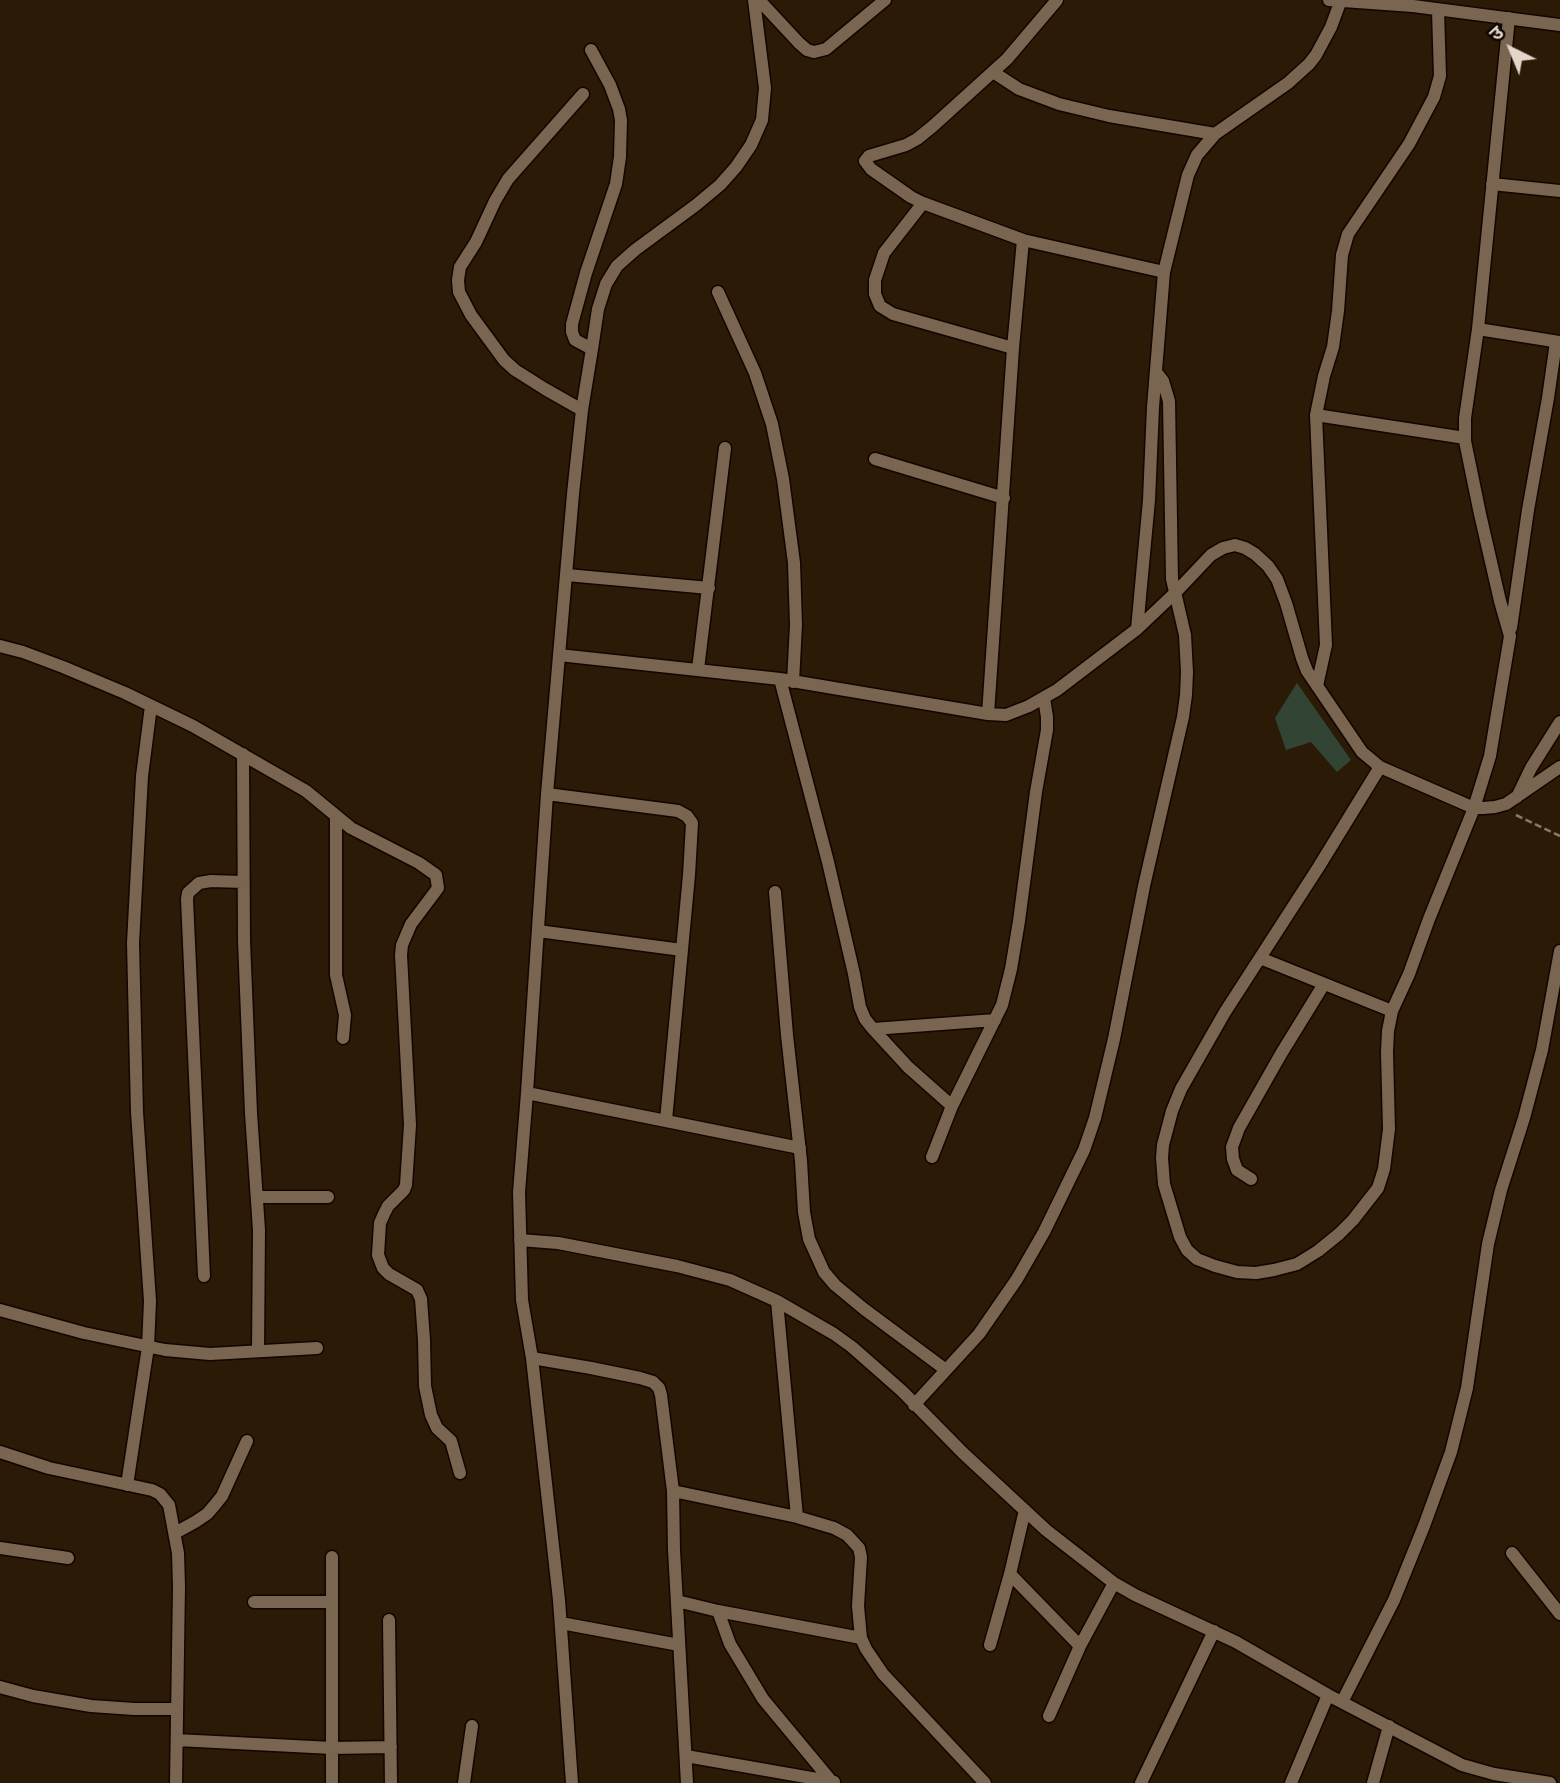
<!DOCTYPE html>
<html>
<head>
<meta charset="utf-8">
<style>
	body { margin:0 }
	#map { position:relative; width:1560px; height:1783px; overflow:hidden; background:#2b1a06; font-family:Figtree,"Noto Sans Devanagari",sans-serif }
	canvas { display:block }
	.north { position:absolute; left:1476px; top:14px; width:70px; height:70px; -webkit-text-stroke:5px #0e0702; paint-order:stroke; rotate:317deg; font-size:19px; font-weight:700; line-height:28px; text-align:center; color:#e2d6ca }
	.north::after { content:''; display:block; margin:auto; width:24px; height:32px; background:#e2d6ca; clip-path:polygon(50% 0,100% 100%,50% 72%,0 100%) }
</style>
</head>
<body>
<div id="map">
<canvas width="1560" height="1783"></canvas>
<div class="north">उ</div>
</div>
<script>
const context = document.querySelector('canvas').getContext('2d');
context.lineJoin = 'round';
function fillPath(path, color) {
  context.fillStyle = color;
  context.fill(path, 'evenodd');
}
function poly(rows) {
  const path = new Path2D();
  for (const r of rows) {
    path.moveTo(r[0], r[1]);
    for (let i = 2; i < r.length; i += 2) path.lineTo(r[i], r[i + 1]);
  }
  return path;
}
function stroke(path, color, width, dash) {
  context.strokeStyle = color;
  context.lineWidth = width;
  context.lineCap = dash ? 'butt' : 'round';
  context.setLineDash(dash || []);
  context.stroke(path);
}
fillPath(poly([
	[1297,683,1351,760,1337,772,1311,742,1286,750,1275,718]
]), '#324534');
const street = poly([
	[759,0,799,43,807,50,814,52,826,49,885,0],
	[1057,0,1007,59,933,126,917,139,906,145,869,156,865,161,871,169,911,197,923,203,1023,240,1164,272],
	[1329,0,1413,6,1560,25],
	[591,50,610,85,619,109,621,120,620,157,616,184,586,273,572,324,572,332,575,340,592,349],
	[993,72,1019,89,1059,104,1109,116,1215,134],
	[1492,184,1560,191],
	[923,203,884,253,875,280,875,294,880,306,893,314,1013,348],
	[718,292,755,373,772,424,783,479,794,563,796,625,793,682],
	[1478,329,1560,342],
	[582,410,545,389,515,370,504,360,471,315,459,292,458,280,460,267,476,242,495,201,508,179,583,94],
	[1316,415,1465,438],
	[875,459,1004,498],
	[567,575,709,588],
	[1511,628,1528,510,1548,398,1556,342],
	[1137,629,1149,500,1153,407,1164,272,1188,175,1197,155,1215,134,1288,83,1309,64,1316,55,1331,27,1341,0],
	[0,646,23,652,63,667,125,693,193,726,306,791,351,828,419,863,436,875,438,888,411,924,402,945,401,955,410,1125,406,1185,404,1190,388,1206,384,1214,380,1223,378,1255,383,1268,389,1274,417,1290,421,1299,424,1340,425,1386,431,1415,437,1428,451,1441,460,1473],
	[559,655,780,679,988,714,1006,715,1029,706,1057,690,1137,629,1176,592,1211,555,1223,548,1235,545,1245,548,1255,554,1268,566,1277,579,1286,603,1302,658,1307,671,1362,752,1380,767,1474,808,1483,808,1495,807,1506,804,1560,767],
	[698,669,725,448],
	[780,679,828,862,854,974,860,1007,865,1019,873,1029,908,1067,952,1106],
	[1317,686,1326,645,1316,415,1324,376,1333,347,1338,311,1342,255,1348,234,1409,144,1434,97,1440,76,1438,10],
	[988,714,1013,348,1023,240],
	[243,754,244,941,251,1113,259,1230,258,1351],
	[1380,767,1318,868,1225,1012,1181,1089,1172,1111,1163,1145,1162,1158,1164,1184,1180,1237,1187,1250,1197,1259,1215,1266,1237,1272,1256,1273,1274,1270,1297,1264,1318,1251,1339,1234,1353,1220,1378,1188,1384,1169,1389,1129,1387,1052,1388,1031,1392,1011,1409,974,1429,919,1474,808,1490,756,1510,636,1500,601,1480,514,1465,441,1465,418,1478,329,1509,18],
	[547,794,678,811,687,816,692,823,689,875,666,1120],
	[1517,797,1531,768,1560,722],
	[336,816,336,975,345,1015,343,1038],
	[775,892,787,1035,801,1161,804,1212,809,1239,824,1272,835,1285,864,1309,946,1370],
	[538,931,682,950],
	[1260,958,1392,1011],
	[873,1029,995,1020],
	[527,1093,800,1148],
	[932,1157,952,1106,1002,1005,1011,969,1019,921,1036,792,1047,730,1047,717,1044,698],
	[1251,1179,1237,1170,1233,1159,1232,1147,1239,1128,1281,1054,1324,984],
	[257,1197,328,1197],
	[520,1240,558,1243,677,1266,730,1280,777,1301,834,1334,852,1347,902,1391,963,1453,1046,1530,1114,1583,1135,1595,1236,1642,1328,1695,1462,1765,1494,1774,1550,1783],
	[204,1276,187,899,188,893,199,883,211,881,243,882],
	[777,1301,797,1517],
	[0,1310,84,1333,165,1350,210,1354,317,1348],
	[532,1358,591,1368,640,1378,653,1382,659,1388,661,1395,673,1491,674,1550,687,1783],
	[914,1405,979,1334,1017,1279,1044,1232,1084,1150,1095,1118,1114,1039,1144,886,1183,717,1186,695,1187,672,1185,635,1172,579,1169,401,1163,381,1156,372],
	[0,1452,49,1468,152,1490,160,1494,169,1505,178,1553,179,1586,176,1783],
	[127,1485,148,1347,150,1301,137,1112,133,943,142,776,151,706],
	[673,1491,797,1517,834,1528,847,1535,859,1548,861,1557,858,1606,861,1638,866,1649,883,1674,985,1783],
	[175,1533,195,1522,207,1514,214,1506,222,1496,247,1441],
	[0,1548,68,1558],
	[1512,1553,1560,1614],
	[1010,1574,1080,1646],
	[677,1601,718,1611,861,1638],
	[254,1602,332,1602],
	[718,1611,730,1644,763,1699,832,1782],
	[389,1620,391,1783],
	[561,1623,679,1645],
	[990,1645,1010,1574,1025,1510],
	[0,1687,33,1696,91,1706,134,1709,177,1709],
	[1342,1702,1394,1600,1424,1526,1451,1452,1467,1388,1488,1244,1501,1190,1524,1118,1542,1050,1560,951],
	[1049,1716,1080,1646,1114,1583],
	[177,1740,332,1748,391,1747],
	[686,1756,834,1782],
	[332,1783,332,1557],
	[464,1783,472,1726],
	[572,1783,559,1600,532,1358,522,1300,519,1192,527,1093,547,794,573,494,582,410,592,349,598,309,606,284,617,266,635,250,696,205,720,185,736,167,751,145,762,120,765,88,754,0],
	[1141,1783,1214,1631],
	[1291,1783,1328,1695],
	[1373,1783,1389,1726]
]);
stroke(street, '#130500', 15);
stroke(poly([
	[1516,815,1560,836]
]), '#897a6a', 2.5, [7, 3.5]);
stroke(street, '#7a6550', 12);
</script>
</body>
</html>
